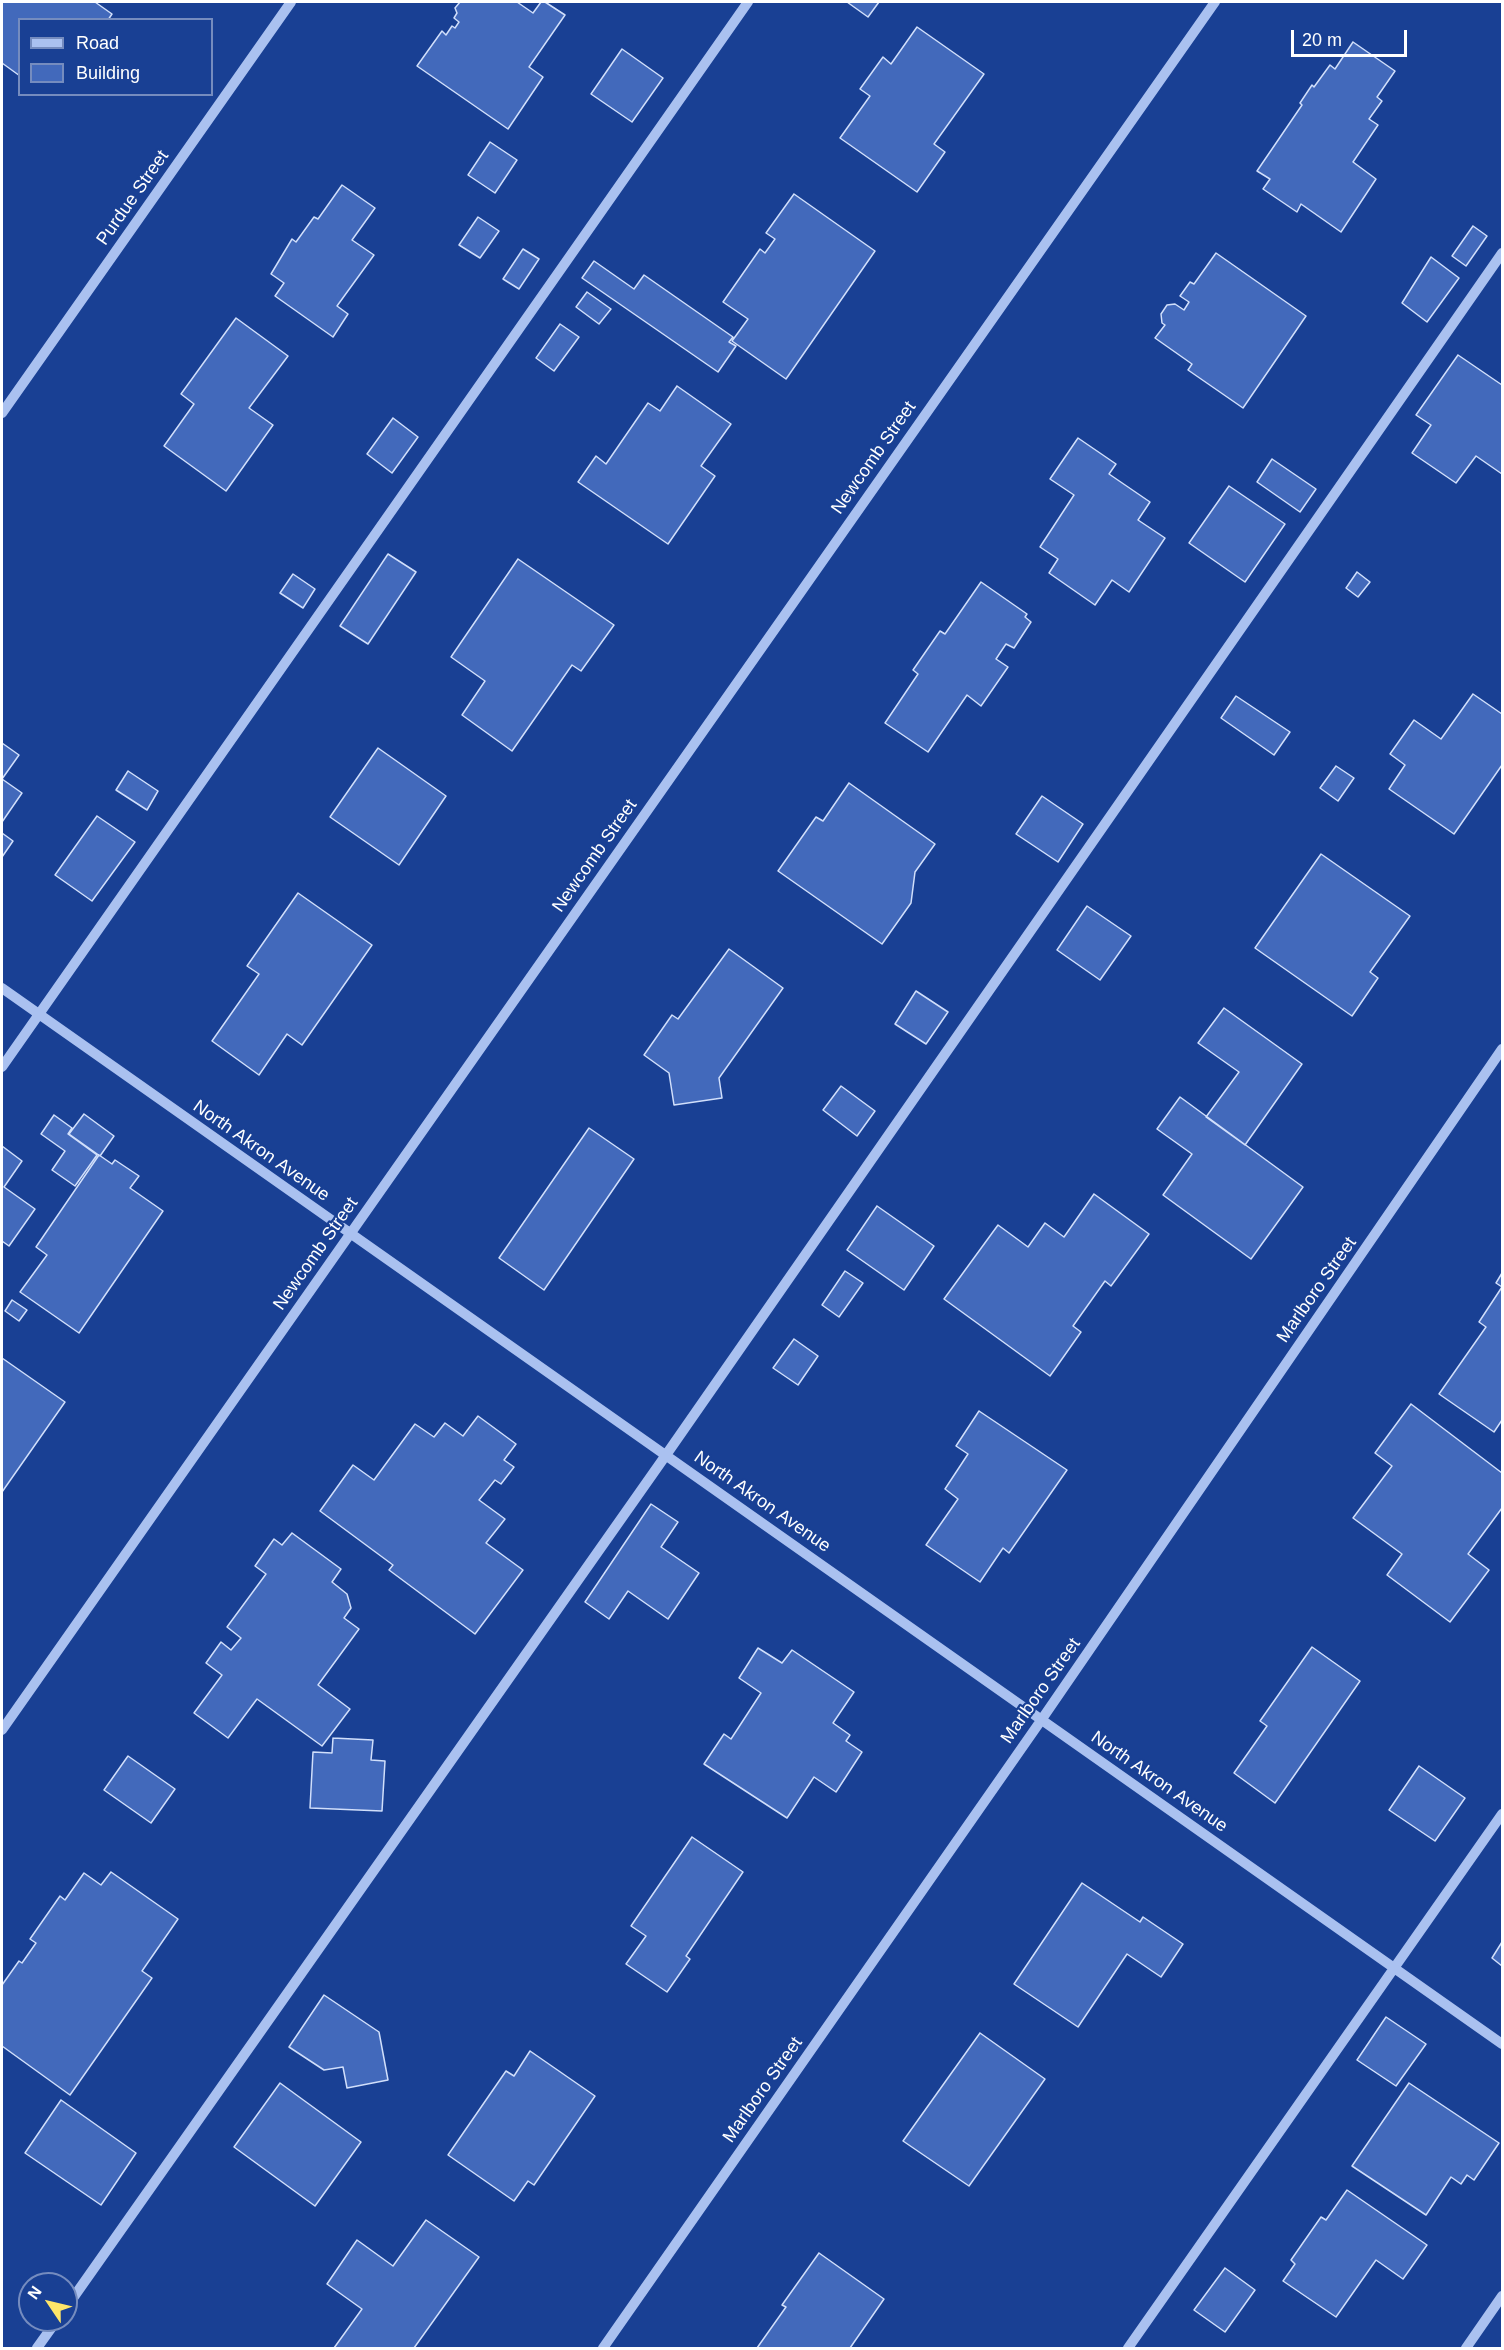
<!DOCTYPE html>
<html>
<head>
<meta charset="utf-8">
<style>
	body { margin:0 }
	#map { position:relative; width:1504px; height:2350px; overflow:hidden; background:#194094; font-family:Helvetica,sans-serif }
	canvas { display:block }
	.frame { position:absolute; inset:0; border:3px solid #fff; pointer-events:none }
	.legend { position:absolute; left:18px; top:18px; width:195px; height:78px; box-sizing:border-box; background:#194094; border:2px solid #758cbf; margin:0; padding:8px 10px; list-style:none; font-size:18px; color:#fff }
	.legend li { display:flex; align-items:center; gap:12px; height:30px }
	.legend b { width:30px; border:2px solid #758cbf }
	.north { position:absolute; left:18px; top:2272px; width:60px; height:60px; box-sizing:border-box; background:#194094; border:2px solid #758cbf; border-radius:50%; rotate:305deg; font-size:16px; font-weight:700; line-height:24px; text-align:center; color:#fff }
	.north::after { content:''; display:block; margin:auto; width:21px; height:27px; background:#ffe669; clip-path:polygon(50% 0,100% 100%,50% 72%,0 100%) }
	.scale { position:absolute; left:1291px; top:30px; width:116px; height:27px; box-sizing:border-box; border:3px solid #fff; border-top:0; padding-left:8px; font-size:18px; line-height:21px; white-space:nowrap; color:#fff; -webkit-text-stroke:4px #194094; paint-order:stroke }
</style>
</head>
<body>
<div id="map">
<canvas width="1504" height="2350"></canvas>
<div class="frame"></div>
<ul class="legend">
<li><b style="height:8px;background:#aac1f0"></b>Road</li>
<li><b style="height:16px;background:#4269bb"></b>Building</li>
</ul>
<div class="north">N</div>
<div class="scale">20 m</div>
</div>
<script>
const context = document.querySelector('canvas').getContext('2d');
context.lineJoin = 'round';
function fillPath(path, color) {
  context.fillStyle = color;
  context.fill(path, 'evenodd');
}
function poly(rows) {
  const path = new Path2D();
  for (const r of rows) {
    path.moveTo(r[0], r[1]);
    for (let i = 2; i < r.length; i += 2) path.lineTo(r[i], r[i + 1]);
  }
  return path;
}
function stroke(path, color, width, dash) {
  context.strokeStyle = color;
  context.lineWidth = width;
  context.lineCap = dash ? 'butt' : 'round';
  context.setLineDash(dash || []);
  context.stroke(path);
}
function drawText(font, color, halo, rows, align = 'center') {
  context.font = font + ' Helvetica,sans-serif';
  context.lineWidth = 4.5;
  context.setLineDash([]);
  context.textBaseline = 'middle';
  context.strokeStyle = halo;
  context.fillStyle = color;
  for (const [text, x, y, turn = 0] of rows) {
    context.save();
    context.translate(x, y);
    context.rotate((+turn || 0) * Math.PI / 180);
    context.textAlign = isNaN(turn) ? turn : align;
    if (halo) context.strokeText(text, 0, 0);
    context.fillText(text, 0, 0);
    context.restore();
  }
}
const building = poly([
	[2,2,95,2,112,14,108,20,20,20,20,76,2,63,2,2],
	[460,2,517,2,533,13,541,2,545,2,565,15,529,67,543,77,508,129,417,66,442,31,446,35,452,26,455,28,459,22,454,18,457,13,455,8,460,2],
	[847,2,879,2,868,17,847,2],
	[917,27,984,74,934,144,945,152,917,192,840,138,870,96,860,89,883,57,891,64,917,27],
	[1353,42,1395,71,1377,97,1382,101,1369,119,1378,125,1353,162,1376,179,1341,232,1301,204,1297,212,1263,189,1270,179,1257,171,1302,105,1300,103,1312,85,1314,87,1330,65,1335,69,1353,42],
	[622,49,663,78,632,122,591,94,622,49],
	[490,142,517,160,495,193,468,175,490,142],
	[342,185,375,208,352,240,374,255,337,306,348,314,333,337,275,296,284,283,271,274,292,239,296,242,314,217,318,219,342,185],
	[794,194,875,251,786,379,732,341,748,319,723,302,760,249,765,253,775,239,766,233,794,194],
	[478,217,499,231,480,258,459,245,478,217],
	[1473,226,1487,236,1466,266,1452,256,1473,226],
	[523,249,539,259,519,289,503,279,523,249],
	[1216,253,1306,316,1243,408,1188,370,1192,364,1155,338,1165,325,1162,323,1161,314,1167,305,1175,304,1184,310,1189,302,1180,296,1190,282,1194,284,1216,253],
	[1431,257,1459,278,1427,322,1402,303,1431,257],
	[594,261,634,289,644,275,733,337,729,342,736,346,718,372,582,278,594,261],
	[587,292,611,309,599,324,576,307,587,292],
	[236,318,288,356,249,408,273,425,226,491,164,446,194,404,181,394,236,318],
	[560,324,579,337,554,371,536,358,560,324],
	[1458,355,1502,385,1502,474,1476,456,1456,483,1412,453,1431,425,1416,415,1458,355],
	[677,386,731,424,701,466,715,476,668,544,578,482,596,456,606,464,648,403,660,411,677,386],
	[393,418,418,437,392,473,367,454,393,418],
	[1078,438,1116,464,1109,474,1150,502,1138,520,1165,538,1129,592,1112,580,1095,605,1049,573,1058,559,1040,547,1074,495,1050,479,1078,438],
	[1272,459,1316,489,1300,512,1257,482,1272,459],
	[1229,486,1285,524,1245,582,1189,543,1229,486],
	[388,554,416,572,368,644,340,626,388,554],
	[518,559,614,625,581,671,572,665,512,751,462,715,485,681,451,657,518,559],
	[1357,572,1370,582,1358,597,1346,588,1357,572],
	[293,574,315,589,303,608,280,593,293,574],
	[981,582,1027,614,1025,617,1031,622,1014,648,1006,644,996,659,1008,667,981,706,967,695,928,752,885,723,918,674,913,670,940,631,945,634,981,582],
	[1473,694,1502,714,1502,765,1454,834,1389,789,1405,765,1390,754,1414,720,1441,739,1473,694],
	[1236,696,1290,732,1274,755,1221,718,1236,696],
	[2,743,19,755,2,779,22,793,2,822,2,743],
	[378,748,446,796,399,865,330,817,378,748],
	[1336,766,1354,778,1338,801,1320,788,1336,766],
	[128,771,158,791,147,810,116,790,128,771],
	[849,783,935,844,915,872,911,903,882,944,778,871,816,817,823,821,849,783],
	[1042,796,1083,824,1058,862,1016,834,1042,796],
	[97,816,135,842,92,901,55,875,97,816],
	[2,833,13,841,2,857,2,833],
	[1321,854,1410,916,1370,972,1378,978,1352,1016,1255,948,1321,854],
	[298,893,372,945,302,1045,287,1034,259,1075,212,1041,259,974,247,966,298,893],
	[1087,906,1131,936,1100,980,1057,950,1087,906],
	[729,949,783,988,719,1078,722,1098,674,1105,669,1073,644,1055,672,1015,678,1019,729,949],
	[916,991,948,1012,926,1044,895,1024,916,991],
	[1224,1008,1302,1064,1245,1145,1206,1117,1239,1072,1198,1043,1224,1008],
	[841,1086,875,1111,857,1136,823,1110,841,1086],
	[1180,1097,1303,1187,1251,1259,1163,1195,1192,1154,1157,1129,1180,1097],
	[84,1114,114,1136,100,1156,69,1134,84,1114],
	[54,1115,72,1128,68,1134,97,1155,75,1186,52,1170,65,1151,41,1134,54,1115],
	[589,1128,634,1159,544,1290,499,1258,589,1128],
	[2,1146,22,1161,4,1187,35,1209,9,1246,2,1241,2,1146],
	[99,1155,112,1164,115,1160,139,1176,130,1188,163,1211,79,1333,20,1292,47,1255,36,1247,99,1155],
	[1094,1194,1149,1234,1111,1286,1105,1281,1073,1326,1081,1332,1050,1376,944,1299,998,1225,1028,1247,1045,1223,1064,1237,1094,1194],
	[877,1206,934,1246,904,1290,847,1250,877,1206],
	[845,1271,863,1283,839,1317,822,1305,845,1271],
	[1502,1273,1502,1420,1494,1432,1439,1394,1486,1327,1479,1322,1502,1287,1496,1283,1502,1273],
	[12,1300,27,1310,19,1321,5,1311,12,1300],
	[794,1339,818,1356,798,1385,773,1368,794,1339],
	[2,1358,65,1402,2,1492,2,1358],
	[1411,1404,1502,1473,1502,1508,1468,1554,1489,1570,1450,1622,1387,1575,1402,1554,1353,1518,1392,1466,1375,1453,1411,1404],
	[979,1411,1067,1470,1009,1553,1003,1548,980,1582,926,1545,958,1499,945,1489,968,1454,956,1446,979,1411],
	[478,1416,516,1444,504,1460,514,1467,501,1484,495,1480,479,1500,505,1519,486,1543,523,1570,475,1634,389,1570,393,1565,320,1511,353,1465,374,1480,415,1424,434,1437,445,1423,463,1436,478,1416],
	[651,1504,678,1522,661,1547,699,1573,668,1619,628,1591,609,1619,585,1602,651,1504],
	[292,1533,341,1569,332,1582,347,1594,351,1608,344,1618,359,1629,318,1685,350,1709,322,1746,257,1699,228,1738,194,1713,222,1675,206,1663,221,1642,231,1650,241,1638,227,1627,266,1574,255,1566,274,1539,282,1545,292,1533],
	[1312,1647,1360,1681,1275,1803,1234,1773,1267,1726,1260,1721,1312,1647],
	[758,1648,782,1663,792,1650,854,1692,833,1723,850,1735,846,1741,862,1752,836,1792,814,1777,787,1818,704,1764,724,1734,731,1739,761,1693,739,1678,758,1648],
	[333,1738,373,1740,371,1760,385,1761,382,1811,310,1808,313,1752,332,1753,333,1738],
	[128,1756,175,1789,151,1823,104,1790,128,1756],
	[1419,1766,1465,1798,1435,1841,1389,1810,1419,1766],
	[692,1837,743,1872,686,1956,690,1959,667,1992,626,1964,646,1936,631,1926,692,1837],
	[111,1872,178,1919,142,1971,152,1978,70,2095,2,2046,2,1985,19,1961,22,1963,36,1943,30,1939,60,1896,65,1900,84,1873,101,1885,111,1872],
	[1082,1883,1140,1922,1143,1917,1183,1944,1161,1977,1127,1954,1078,2027,1014,1984,1082,1883],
	[1502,1942,1502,1966,1492,1958,1502,1942],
	[324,1995,379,2032,388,2080,347,2088,343,2067,324,2070,289,2047,324,1995],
	[1386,2017,1426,2044,1396,2086,1357,2060,1386,2017],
	[980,2033,1045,2079,969,2186,903,2141,980,2033],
	[530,2051,595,2096,534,2185,528,2181,514,2201,448,2155,506,2071,514,2076,530,2051],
	[280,2083,361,2142,315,2206,234,2147,280,2083],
	[1409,2083,1499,2143,1474,2180,1467,2175,1461,2184,1451,2177,1426,2215,1352,2166,1409,2083],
	[61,2100,136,2153,101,2205,25,2153,61,2100],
	[1347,2190,1427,2245,1403,2279,1376,2260,1336,2317,1283,2281,1295,2264,1291,2260,1321,2217,1326,2220,1347,2190],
	[426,2220,479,2257,414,2348,334,2348,362,2309,327,2284,357,2240,393,2266,426,2220],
	[819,2253,884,2299,850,2348,757,2348,786,2307,782,2305,819,2253],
	[1225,2268,1255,2290,1225,2332,1194,2310,1225,2268]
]);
fillPath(building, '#4269bb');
stroke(building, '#d1dffb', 1.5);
stroke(poly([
	[2,413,291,2],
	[2,988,1502,2044],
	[2,1067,748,2],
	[2,1730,1215,2],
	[66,2308,666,1455,1502,253],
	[37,2348,57,2320],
	[603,2348,1042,1719,1502,1049],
	[1128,2348,1502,1814],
	[1466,2348,1502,2296]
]), '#aac1f0', 10);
drawText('18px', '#fff', '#194094', [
	["Purdue Street",133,198,-55],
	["Newcomb Street",874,458,-55],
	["Newcomb Street",595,856,-55],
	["North Akron Avenue",261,1151,35],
	["Newcomb Street",316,1254,-55],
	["Marlboro Street",1317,1290,-55],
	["North Akron Avenue",762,1502,35],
	["Marlboro Street",1041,1691,-55],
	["North Akron Avenue",1159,1782,35],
	["Marlboro Street",763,2090,-55]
]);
</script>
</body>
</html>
